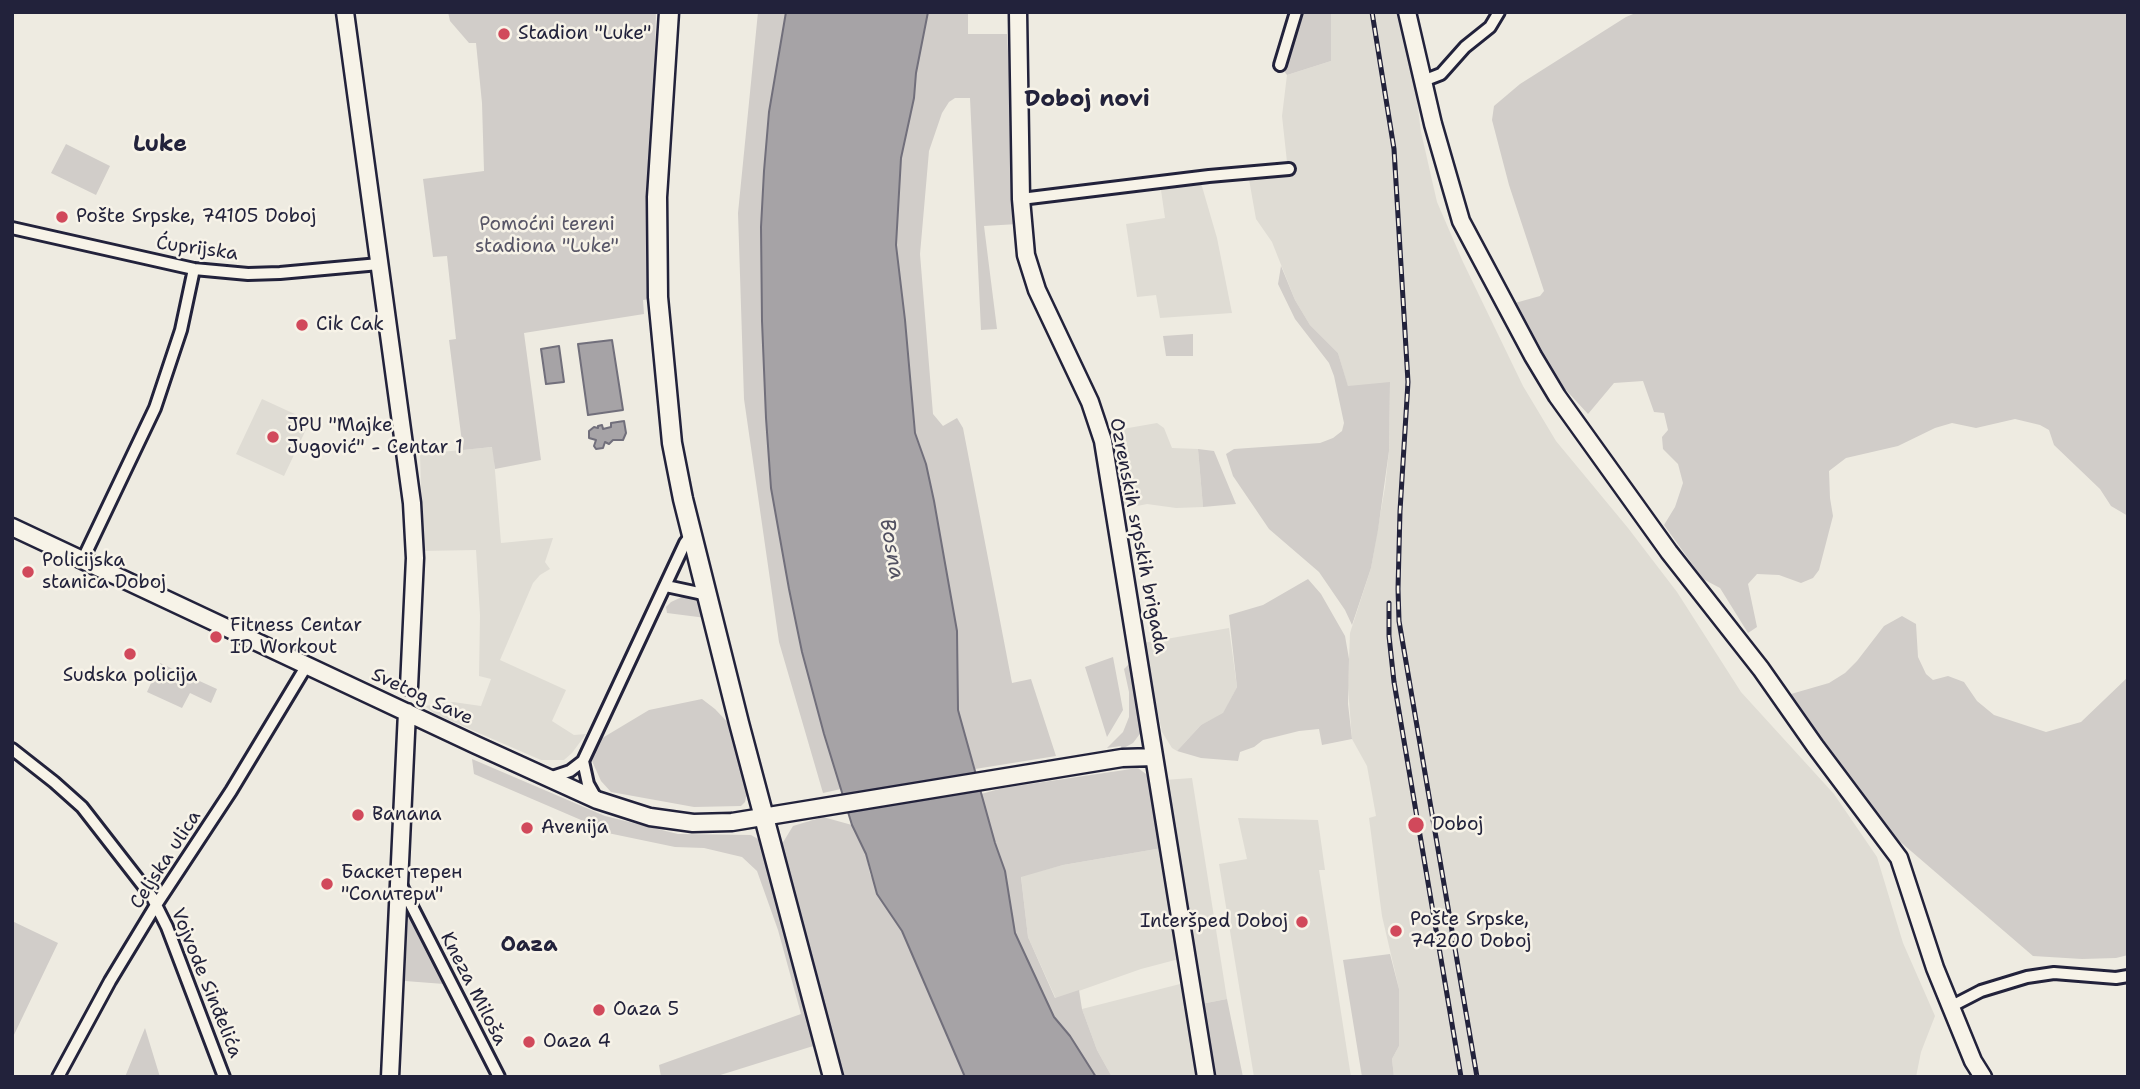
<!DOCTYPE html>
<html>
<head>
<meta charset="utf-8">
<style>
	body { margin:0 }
	#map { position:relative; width:2140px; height:1089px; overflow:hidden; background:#eeebe1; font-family:"Shantell Sans",sans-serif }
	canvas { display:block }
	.frame { position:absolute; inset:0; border:14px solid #22223b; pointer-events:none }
</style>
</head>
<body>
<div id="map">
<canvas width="2140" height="1089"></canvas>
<div class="frame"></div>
</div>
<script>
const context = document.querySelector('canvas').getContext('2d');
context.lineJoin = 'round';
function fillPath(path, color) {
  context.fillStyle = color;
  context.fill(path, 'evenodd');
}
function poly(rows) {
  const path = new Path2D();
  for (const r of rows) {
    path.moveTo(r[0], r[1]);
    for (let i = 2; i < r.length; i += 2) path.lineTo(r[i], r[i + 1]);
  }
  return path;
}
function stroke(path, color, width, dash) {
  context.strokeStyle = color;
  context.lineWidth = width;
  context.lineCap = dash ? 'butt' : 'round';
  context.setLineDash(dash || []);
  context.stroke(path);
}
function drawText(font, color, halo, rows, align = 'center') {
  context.font = font + ' "Shantell Sans",sans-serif';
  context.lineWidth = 5;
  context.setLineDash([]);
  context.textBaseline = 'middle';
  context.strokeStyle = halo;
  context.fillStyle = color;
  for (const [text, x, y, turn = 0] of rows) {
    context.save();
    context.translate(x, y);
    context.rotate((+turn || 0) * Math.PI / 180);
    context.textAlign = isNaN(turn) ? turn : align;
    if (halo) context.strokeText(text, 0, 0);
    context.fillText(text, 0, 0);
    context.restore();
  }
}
fillPath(poly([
	[1331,12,1401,12,1410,46,1421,132,1437,202,1463,262,1523,386,1556,441,1628,528,1677,592,1741,692,1834,794,1877,857,1903,943,1935,1016,1921,1052,1916,1077,1394,1077,1392,1059,1399,1046,1399,989,1382,916,1369,818,1376,816,1367,766,1352,739,1348,687,1350,633,1371,568,1385,487,1389,451,1390,383,1348,387,1338,353,1310,325,1295,300,1272,242,1256,219,1247,168,1287,162,1282,116,1287,75,1331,61],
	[1201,183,1217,238,1232,313,1160,318,1156,295,1137,297,1126,224,1165,218,1161,190],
	[262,399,310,421,284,476,236,454],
	[1157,423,1164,428,1172,448,1198,449,1203,507,1176,508,1147,504,1123,509,1111,431],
	[493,447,501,543,553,538,545,562,550,569,540,575,533,583,500,660,566,690,552,721,574,735,586,734,572,753,564,760,541,760,435,714,425,706,453,702,481,706,491,679,479,676,480,615,476,550,423,551,420,454],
	[1229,628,1237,687,1223,714,1201,725,1177,751,1172,748,1162,732,1143,643],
	[1192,778,1227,999,1201,1004,1164,780],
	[1238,818,1318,820,1325,870,1319,870,1351,1077,1254,1077,1219,864,1247,859],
	[1162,848,1179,959,1141,969,1056,999,1028,937,1021,876,1063,865],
	[1184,983,1186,1013,1200,1077,1112,1077,1097,1050,1082,1009]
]), '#dfdcd4');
fillPath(poly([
	[448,12,656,12,649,244,650,299,643,300,644,314,524,333,541,460,495,469,492,447,463,450,449,340,456,339,447,256,433,257,423,179,484,171,482,103,476,43,469,43,450,21],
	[758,12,786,12,769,112,764,171,762,321,766,418,771,488,802,652,841,789,823,793,779,642,744,399,738,213],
	[928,12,968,12,968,34,1007,34,1018,224,984,226,997,329,981,330,970,98,955,98,949,102,942,113,929,151,920,254,933,414,943,426,957,418,963,428,1012,683,1031,679,1056,756,975,769,958,710,957,631,934,501,926,464,915,433,905,320,896,245,901,158,914,98,916,73],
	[1301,12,1331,12,1331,61,1287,75,1284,71,1301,22],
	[1638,12,2128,12,2128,516,2111,506,2100,489,2054,445,2049,430,2040,425,2015,419,1976,428,1952,423,1935,428,1898,446,1846,458,1829,471,1830,498,1833,516,1819,570,1813,578,1801,583,1779,575,1757,574,1748,584,1757,627,1748,633,1720,588,1703,579,1664,525,1675,507,1683,483,1678,464,1663,449,1662,437,1668,430,1664,413,1654,412,1643,381,1614,383,1588,414,1565,389,1553,372,1515,303,1540,296,1544,291,1509,185,1492,120,1494,106,1520,84,1626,17],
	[66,144,110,166,96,195,51,173],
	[1281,266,1295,300,1310,325,1338,353,1348,386,1390,382,1389,451,1378,530,1371,568,1352,625,1345,610,1319,572,1269,529,1233,476,1226,454,1234,449,1320,443,1333,438,1342,431,1344,423,1334,376,1329,363,1295,319,1278,284],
	[1193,334,1193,356,1166,356,1163,336],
	[1198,449,1214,451,1236,504,1203,507],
	[1308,579,1321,594,1345,636,1349,659,1348,704,1352,739,1322,745,1319,729,1299,731,1263,740,1254,747,1240,752,1238,761,1201,758,1177,751,1201,725,1223,713,1237,687,1229,615,1263,605],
	[684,596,698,600,706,618,667,613,666,607,671,602],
	[1902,616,1916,624,1918,657,1926,674,1933,680,1948,676,1964,682,1977,701,1994,715,2046,732,2081,722,2128,677,2128,955,2116,958,2082,959,2033,956,1890,833,1801,715,1791,694,1829,683,1845,673,1857,661,1884,626],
	[1113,657,1123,710,1107,737,1085,667],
	[160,663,217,689,211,703,190,693,182,708,147,692],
	[1130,663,1133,666,1142,731,1133,743,1122,749,1121,746,1107,748,1123,732,1129,717,1129,692,1124,669],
	[702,699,715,709,735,730,748,789,745,802,741,806,694,807,611,792,601,781,592,761,599,740,649,710],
	[472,759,605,816,678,834,751,835,758,839,764,847,822,1045,810,1047,714,1077,661,1077,659,1065,801,1014,778,930,757,871,742,857,704,848,675,847,603,832,595,826,474,774],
	[1138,768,1146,774,1150,782,1162,848,1063,865,1021,877,1028,937,1055,998,1079,990,1082,1009,1097,1050,1112,1077,1096,1077,1070,1036,1054,1018,1015,933,1005,871,995,843,981,794,1003,788],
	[823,817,852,825,858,835,866,854,870,874,888,911,902,931,914,956,965,1077,844,1077,782,844,793,826],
	[408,911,444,984,405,981],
	[12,921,58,943,12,1039],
	[1390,954,1399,989,1399,1046,1392,1059,1394,1077,1362,1077,1343,960],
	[1227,999,1243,1077,1215,1077,1201,1004],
	[145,1028,160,1077,125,1077]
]), '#d1cdc9');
const water = poly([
	[786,12,928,12,916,73,914,98,901,158,896,245,905,320,915,433,926,464,934,501,957,631,958,710,995,843,1005,871,1015,933,1054,1017,1070,1036,1096,1077,965,1077,902,931,877,894,866,854,852,825,824,734,802,652,789,589,771,488,766,418,762,321,761,227,764,171,769,112,786,12],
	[612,340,623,410,588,415,578,344,612,340],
	[559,346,564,382,546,384,541,349,559,346],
	[624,421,626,433,623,440,613,440,609,444,605,442,603,448,596,449,594,446,596,440,589,438,589,431,594,427,598,428,598,426,602,425,603,429,611,427,611,423,624,421]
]);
fillPath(water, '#a6a3a6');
stroke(water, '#716f7b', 2);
const street = poly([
	[1280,65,1296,12],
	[1423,81,1441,74,1465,47,1490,27,1499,12],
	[1021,199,1209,176,1289,169],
	[12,228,194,269,248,274,280,273,379,264],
	[83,559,155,408,181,330,194,269],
	[666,586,708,595],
	[12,749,54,782,82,807,152,897,167,927,224,1077],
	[583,761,588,784,597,800],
	[549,778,570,771,583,761,685,543,692,534],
	[400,883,499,1077],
	[1950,1007,1981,991,2027,977,2054,973,2116,978,2128,976],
	[58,1077,110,981,156,905,231,791,307,665]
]);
const secondary = poly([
	[345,12,412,503,415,558,409,687],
	[1018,12,1021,199,1026,255,1037,290,1090,402,1103,441,1206,1077],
	[1407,12,1433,124,1461,221,1533,356,1557,396,1669,552,1761,669,1815,746,1899,858,1935,968,1973,1061,1983,1077],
	[12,527,476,745,597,800,650,817,693,823,732,822,1122,758,1154,757],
	[390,1077,407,712]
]);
const primary = poly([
	[669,12,657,197,658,297,672,443,683,499,739,723,833,1077]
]);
stroke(street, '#22223b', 16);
stroke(secondary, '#22223b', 21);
stroke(primary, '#22223b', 23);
stroke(street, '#f7f3e8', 10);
stroke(secondary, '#f7f3e8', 16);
stroke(primary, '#f7f3e8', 18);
const rail = poly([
	[1372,12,1394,149,1408,382,1400,511,1398,589,1399,621,1477,1077],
	[1389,603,1389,636,1394,682,1461,1077]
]);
stroke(rail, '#22223b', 5);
stroke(rail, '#f7f3e8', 2.5, [8]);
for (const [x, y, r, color] of [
	[504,34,7,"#d1495b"],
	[62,217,7,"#d1495b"],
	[302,325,7,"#d1495b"],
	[273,437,7,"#d1495b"],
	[28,572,7,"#d1495b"],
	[216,637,7,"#d1495b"],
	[130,654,7,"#d1495b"],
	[358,815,7,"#d1495b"],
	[1416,825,9,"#d1495b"],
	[527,828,7,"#d1495b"],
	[327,884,7,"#d1495b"],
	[1302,922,7,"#d1495b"],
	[1396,931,7,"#d1495b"],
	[599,1010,7,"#d1495b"],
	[529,1042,7,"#d1495b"]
]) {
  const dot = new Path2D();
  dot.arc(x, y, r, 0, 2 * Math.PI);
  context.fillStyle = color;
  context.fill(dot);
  stroke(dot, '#f7f3e8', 2.5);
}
drawText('19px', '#22223b', '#f7f3e8', [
	["Stadion \"Luke\"",518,34],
	["Pošte Srpske, 74105 Doboj",76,217],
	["Cik Cak",316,325],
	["JPU \"Majke",287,426],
	["Jugović\" - Centar 1",287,448],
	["Policijska",42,561],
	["stanica Doboj",42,583],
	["Fitness Centar",230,626],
	["ID Workout",230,648],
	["Sudska policija",130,676,"center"],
	["Banana",372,815],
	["Doboj",1432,825],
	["Avenija",541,828],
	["Баскет терен",341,873],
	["\"Солитери\"",341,895],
	["Pošte Srpske,",1410,920],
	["74200 Doboj",1410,942],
	["Interšped Doboj",1288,922,"right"],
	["Oaza 5",613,1010],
	["Oaza 4",543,1042]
], 'left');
drawText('19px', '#575566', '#f7f3e8', [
	["Pomoćni tereni",547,225],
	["stadiona \"Luke\"",547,247]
]);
drawText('19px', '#22223b', '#f7f3e8', [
	["Ćuprijska",197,249,8],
	["Ozrenskih srpskih brigada",1138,536,79],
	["Svetog Save",422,697,25],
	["Celjska ulica",166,860,-57],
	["Vojvode Sinđelića",206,983,68],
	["Kneza Miloša",473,989,63]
]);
drawText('italic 21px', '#504f60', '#f7f3e8', [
	["Bosna",891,549,80]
]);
drawText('bold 21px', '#22223b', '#f7f3e8', [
	["Oaza",529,946]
]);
drawText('bold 23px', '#22223b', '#f7f3e8', [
	["Doboj novi",1087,100],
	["Luke",160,145]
]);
</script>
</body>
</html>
